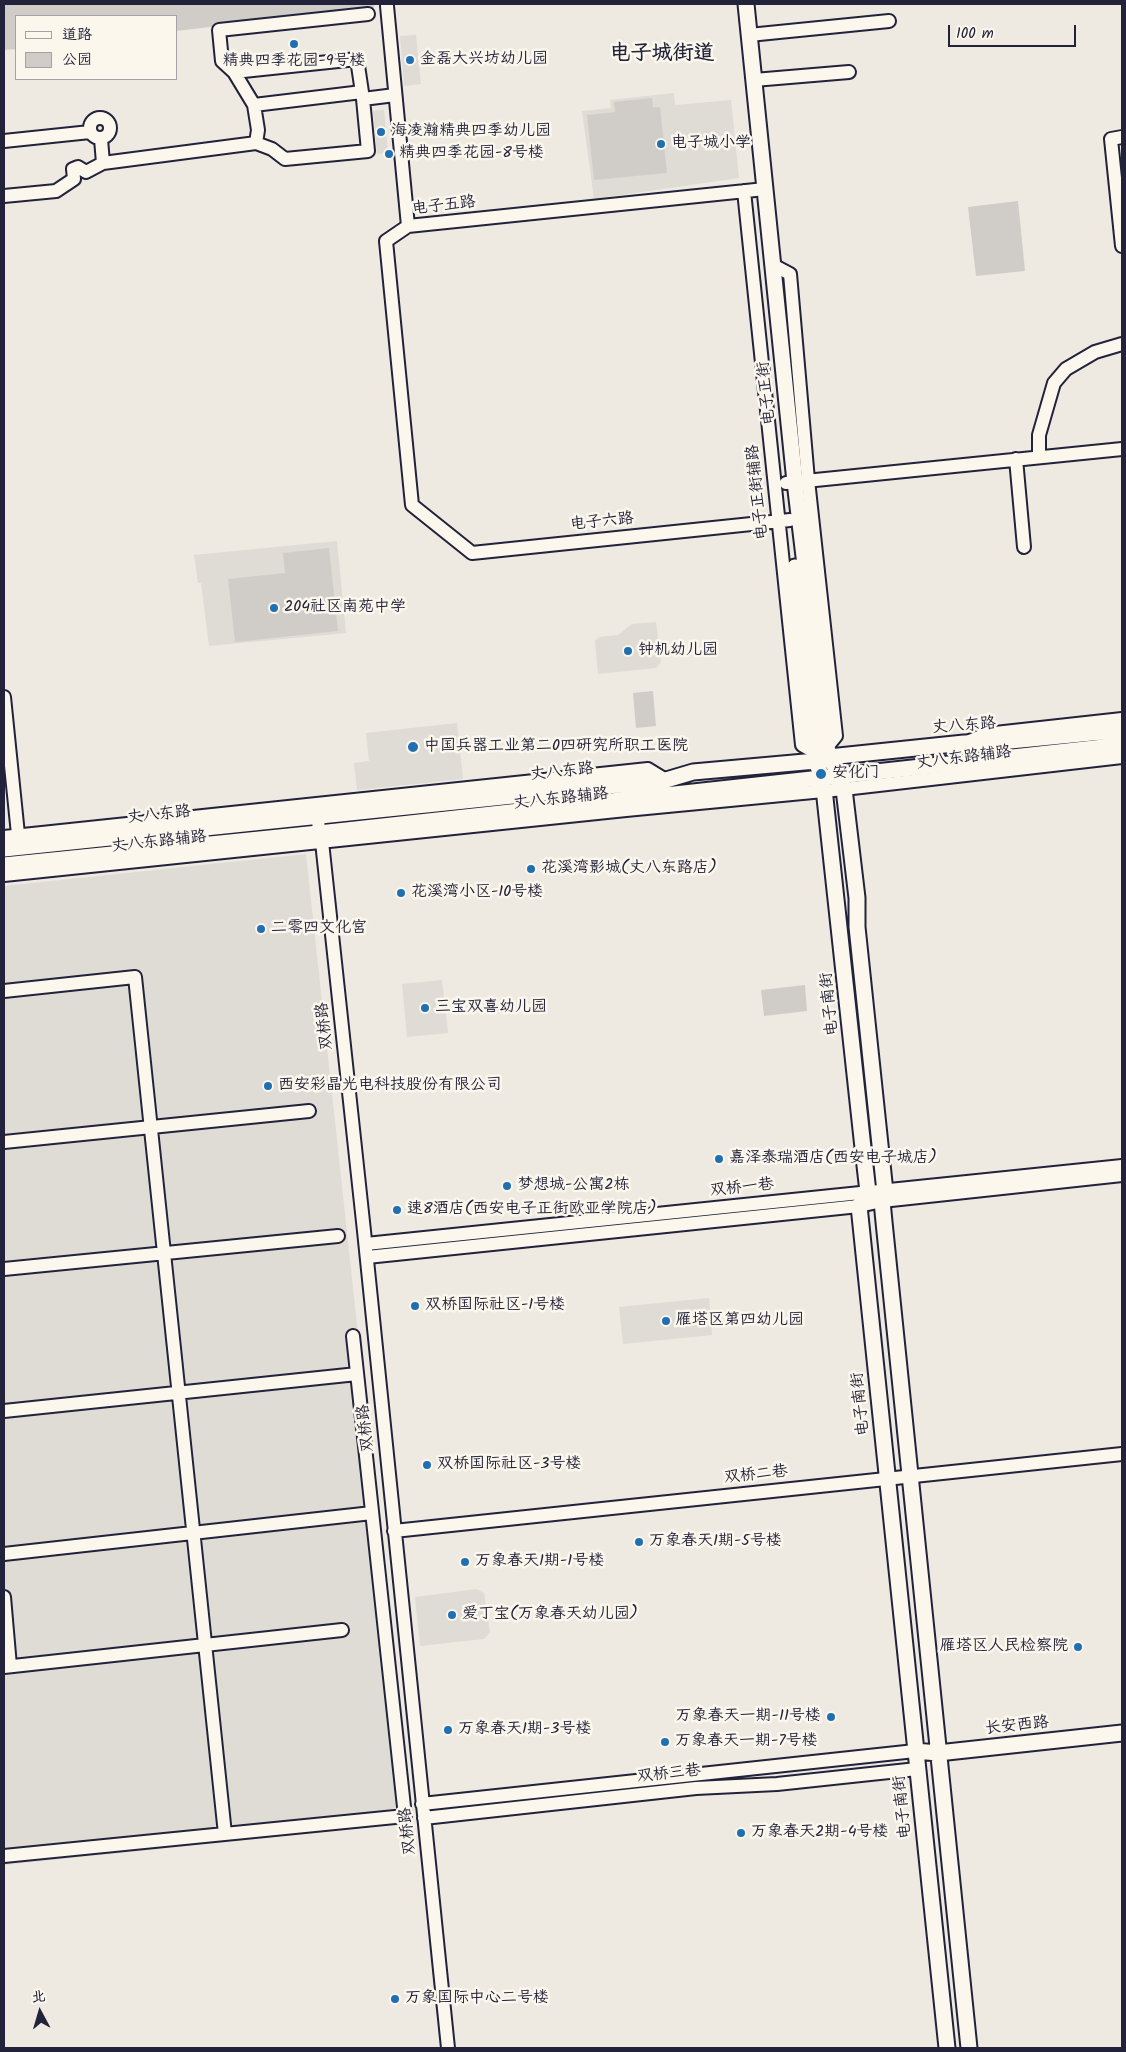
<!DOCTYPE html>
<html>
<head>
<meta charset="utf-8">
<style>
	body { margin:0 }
	#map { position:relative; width:1126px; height:2052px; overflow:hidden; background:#eeeae2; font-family:Kalam,"LXGW WenKai TC",sans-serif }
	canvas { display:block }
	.frame { position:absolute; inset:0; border:5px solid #22223b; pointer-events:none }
	.legend { position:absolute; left:15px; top:15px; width:162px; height:65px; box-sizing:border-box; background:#fbf7ec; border:1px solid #a4a2a5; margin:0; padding:6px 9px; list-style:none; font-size:15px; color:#22223b }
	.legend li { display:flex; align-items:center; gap:10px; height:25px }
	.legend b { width:25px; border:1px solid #a4a2a5 }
	.north { position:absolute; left:15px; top:1987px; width:50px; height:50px; -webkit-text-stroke:4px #fbf7ec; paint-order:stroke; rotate:354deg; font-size:14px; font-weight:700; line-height:20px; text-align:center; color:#22223b }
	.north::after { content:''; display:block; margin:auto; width:18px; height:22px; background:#22223b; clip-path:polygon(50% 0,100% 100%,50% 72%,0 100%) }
	.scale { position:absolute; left:948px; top:25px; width:128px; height:22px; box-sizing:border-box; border:2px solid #22223b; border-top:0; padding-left:6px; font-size:15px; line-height:18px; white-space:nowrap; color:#22223b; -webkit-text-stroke:4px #fbf7ec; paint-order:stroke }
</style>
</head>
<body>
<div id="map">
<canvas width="1126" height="2052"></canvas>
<div class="frame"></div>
<ul class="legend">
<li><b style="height:6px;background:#fbf7ec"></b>道路</li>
<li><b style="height:14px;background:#d0cdc9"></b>公园</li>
</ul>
<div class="north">北</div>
<div class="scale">100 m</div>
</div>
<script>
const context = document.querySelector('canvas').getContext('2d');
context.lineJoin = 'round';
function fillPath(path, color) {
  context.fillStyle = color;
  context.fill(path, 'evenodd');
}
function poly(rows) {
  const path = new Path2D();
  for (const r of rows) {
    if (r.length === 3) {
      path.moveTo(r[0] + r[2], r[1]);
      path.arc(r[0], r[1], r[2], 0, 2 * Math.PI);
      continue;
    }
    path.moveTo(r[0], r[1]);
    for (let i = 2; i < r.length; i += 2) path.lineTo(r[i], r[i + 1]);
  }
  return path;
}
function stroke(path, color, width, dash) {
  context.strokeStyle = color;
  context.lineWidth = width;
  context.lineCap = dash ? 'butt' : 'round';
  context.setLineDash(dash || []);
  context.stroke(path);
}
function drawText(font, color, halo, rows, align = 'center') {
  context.font = font + ' Kalam,"LXGW WenKai TC",sans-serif';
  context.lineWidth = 5;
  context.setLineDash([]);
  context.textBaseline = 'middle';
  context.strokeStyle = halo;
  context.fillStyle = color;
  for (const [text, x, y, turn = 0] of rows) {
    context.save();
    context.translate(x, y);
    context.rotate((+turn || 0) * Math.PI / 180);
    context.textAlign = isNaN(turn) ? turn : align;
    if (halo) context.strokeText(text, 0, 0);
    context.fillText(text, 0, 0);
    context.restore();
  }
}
fillPath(poly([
	[416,35,421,84,404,86,400,36],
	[674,93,675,105,731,100,739,178,594,199,582,111,611,108,610,100],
	[384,110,388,153,377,154,373,111],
	[337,541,346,633,209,646,201,583,198,583,194,555],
	[656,622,661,662,656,668,598,674,595,641,599,637,618,635,632,624],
	[457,723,463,779,357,790,354,763,369,761,366,733],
	[306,854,411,1823,4,1865,4,886],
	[442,980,448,1033,407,1037,402,984],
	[709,1298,712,1335,623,1344,619,1307],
	[477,1589,484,1593,490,1632,484,1639,420,1646,415,1597]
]), '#dfdbd5');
fillPath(poly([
	[4,4,374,4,374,8,176,31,176,16,16,16,16,49,4,50],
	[652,98,653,107,660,107,667,173,594,180,587,115,615,112,614,102],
	[1018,201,1025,271,976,276,968,207],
	[329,548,338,631,235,642,228,579,285,573,283,553],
	[653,691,656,726,636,728,633,693],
	[805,985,807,1011,764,1016,761,990]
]), '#d0cdc9');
const minor = poly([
	[387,6,408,226],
	[368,14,219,30,222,61,234,72,254,105,258,130,256,143,272,149,285,159,368,151,363,99,395,95],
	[749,35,889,21],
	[234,72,357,59,363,99],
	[754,80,849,72],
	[254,105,362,92],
	[100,128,10],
	[1122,137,1111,139,1122,246],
	[101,139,103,163],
	[4,141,90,132],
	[765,189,408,226,386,241,412,505,472,553,790,520],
	[744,191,802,745,814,752],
	[4,196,56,191,74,179,73,169,78,167,86,172,103,163,256,143],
	[773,265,790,274,808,480,836,736,827,747],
	[1039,457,1039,435,1054,383,1066,369,1095,352,1122,344],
	[1016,459,1024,547],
	[786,483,1122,449],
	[4,697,19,844],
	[967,742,986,734,1122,719],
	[317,806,319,832,322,842,364,1231,448,2048],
	[4,837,648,769,666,780],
	[4,875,626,810,844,789,1122,757],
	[4,991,135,977,225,1834],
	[4,1142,309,1111],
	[366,1244,1122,1166],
	[367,1257,859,1206,882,1201,1122,1175],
	[4,1269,338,1236],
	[4,1411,357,1374],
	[394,1531,1122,1454],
	[4,1554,372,1513],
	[4,1597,10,1666],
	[4,1667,342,1630],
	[422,1804,915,1751],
	[424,1818,696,1788,777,1784,917,1769],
	[4,1856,405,1816,353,1336]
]);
const major = poly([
	[746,4,795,482,827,747,829,757,840,776,844,789,857,898,857,927,885,1192,882,1201,884,1222,969,2048],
	[795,567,814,752,816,761,822,778,825,798,864,1157,868,1192,859,1206,947,2048],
	[4,849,666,780,693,772,816,761,829,757,964,743,990,743,1122,730],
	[4,865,328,832,1122,745],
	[915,1751,938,1753,1122,1733]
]);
stroke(minor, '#22223b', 16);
stroke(major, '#22223b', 19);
stroke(minor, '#fbf7ec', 12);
stroke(major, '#fbf7ec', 15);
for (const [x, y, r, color] of [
	[294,44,5,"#1f6fb2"],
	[410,60,5,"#1f6fb2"],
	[381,132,5,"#1f6fb2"],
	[661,144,5,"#1f6fb2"],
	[389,154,5,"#1f6fb2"],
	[274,608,5,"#1f6fb2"],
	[628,651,5,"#1f6fb2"],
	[413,747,6,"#1f6fb2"],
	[821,774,6,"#1f6fb2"],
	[531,869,5,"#1f6fb2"],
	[401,893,5,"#1f6fb2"],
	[261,929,5,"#1f6fb2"],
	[425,1008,5,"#1f6fb2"],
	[268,1086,5,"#1f6fb2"],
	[719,1159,5,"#1f6fb2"],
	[507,1186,5,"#1f6fb2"],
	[397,1210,5,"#1f6fb2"],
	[415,1306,5,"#1f6fb2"],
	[666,1321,5,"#1f6fb2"],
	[427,1465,5,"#1f6fb2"],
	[639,1542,5,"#1f6fb2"],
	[465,1562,5,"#1f6fb2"],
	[452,1615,5,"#1f6fb2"],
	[1078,1647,5,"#1f6fb2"],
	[831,1717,5,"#1f6fb2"],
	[448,1730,5,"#1f6fb2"],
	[665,1742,5,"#1f6fb2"],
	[741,1833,5,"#1f6fb2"],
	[395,1999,5,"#1f6fb2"]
]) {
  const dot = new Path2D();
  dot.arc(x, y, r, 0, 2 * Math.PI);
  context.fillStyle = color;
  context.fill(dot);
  stroke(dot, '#fbf7ec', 2);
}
drawText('16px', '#22223b', '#fbf7ec', [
	["金磊大兴坊幼儿园",420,60],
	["精典四季花园-9号楼",294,62,"center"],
	["海凌瀚精典四季幼儿园",391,132],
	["电子城小学",671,144],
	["精典四季花园-8号楼",399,154],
	["204社区南苑中学",284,608],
	["钟机幼儿园",638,651],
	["中国兵器工业第二0四研究所职工医院",424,747],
	["安化门",832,774],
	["花溪湾影城(丈八东路店)",541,869],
	["花溪湾小区-10号楼",411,893],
	["二零四文化宫",271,929],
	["三宝双喜幼儿园",435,1008],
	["西安彩晶光电科技股份有限公司",278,1086],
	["嘉泽泰瑞酒店(西安电子城店)",729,1159],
	["梦想城-公寓2栋",517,1186],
	["速8酒店(西安电子正街欧亚学院店)",407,1210],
	["双桥国际社区-1号楼",425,1306],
	["雁塔区第四幼儿园",676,1321],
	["双桥国际社区-3号楼",437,1465],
	["万象春天1期-5号楼",649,1542],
	["万象春天1期-1号楼",475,1562],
	["爱丁宝(万象春天幼儿园)",462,1615],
	["雁塔区人民检察院",1068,1647,"right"],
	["万象春天一期-11号楼",821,1717,"right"],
	["万象春天1期-3号楼",458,1730],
	["万象春天一期-7号楼",675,1742],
	["万象春天2期-4号楼",751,1833],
	["万象国际中心二号楼",405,1999]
], 'left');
drawText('16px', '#22223b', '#fbf7ec', [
	["电子五路",444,207,-7],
	["电子正街",768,393,-96],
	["电子正街辅路",759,492,-96],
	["电子六路",602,523,-6],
	["丈八东路",964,727,-4],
	["丈八东路辅路",964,759,-7],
	["丈八东路",562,773,-6],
	["丈八东路辅路",561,800,-6],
	["丈八东路",159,816,-6],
	["丈八东路辅路",159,843,-6],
	["电子南街",831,1004,-96],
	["双桥路",326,1026,-96],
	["双桥一巷",742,1189,-6],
	["电子南街",862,1404,-96],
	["双桥路",367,1428,-96],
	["双桥二巷",756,1476,-6],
	["长安西路",1017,1727,-6],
	["双桥三巷",669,1775,-6],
	["电子南街",904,1807,-96],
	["双桥路",409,1831,-96]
]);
drawText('bold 21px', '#22223b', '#fbf7ec', [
	["电子城街道",662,55]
]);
</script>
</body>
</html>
